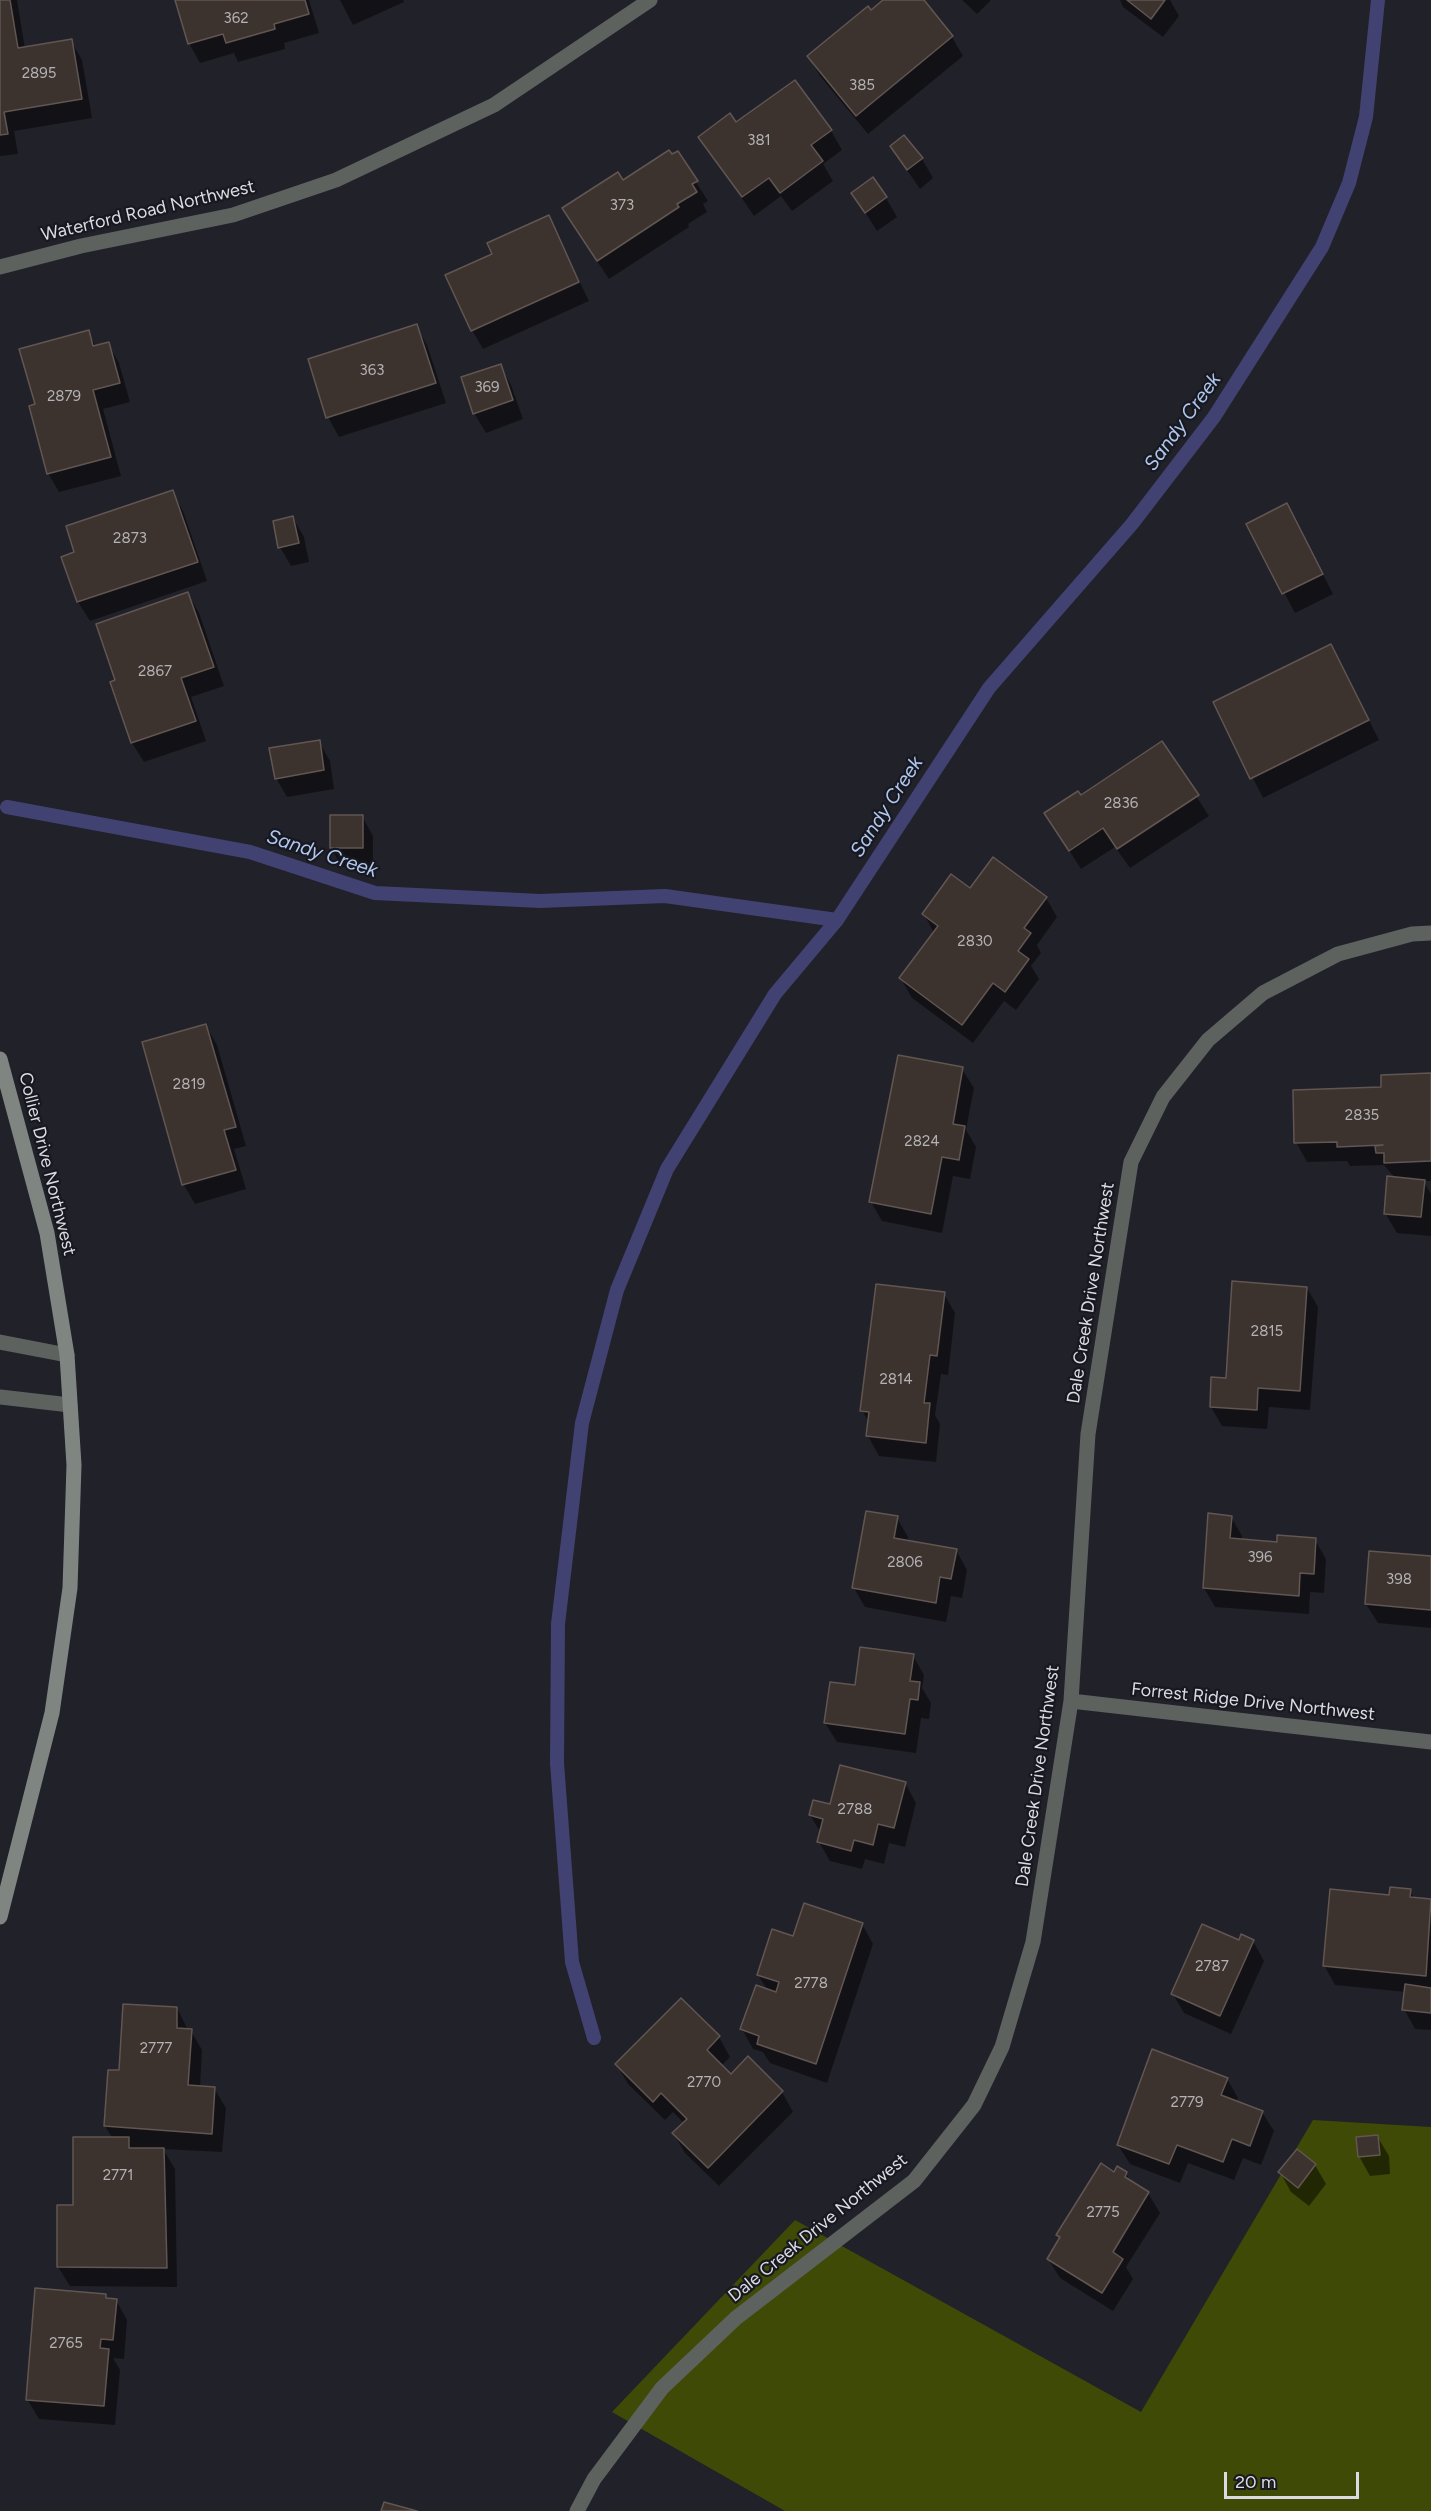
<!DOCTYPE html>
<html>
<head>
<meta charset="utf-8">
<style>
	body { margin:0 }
	#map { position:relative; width:1431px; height:2511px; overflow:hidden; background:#21212a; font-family:Figtree,sans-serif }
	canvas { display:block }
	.scale { position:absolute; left:1224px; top:2472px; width:135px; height:27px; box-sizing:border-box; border:3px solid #dbdce2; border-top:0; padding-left:8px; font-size:18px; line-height:21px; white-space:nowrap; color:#dbdce2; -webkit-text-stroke:4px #181820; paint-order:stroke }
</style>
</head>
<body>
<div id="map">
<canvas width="1431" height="2511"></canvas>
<div class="scale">20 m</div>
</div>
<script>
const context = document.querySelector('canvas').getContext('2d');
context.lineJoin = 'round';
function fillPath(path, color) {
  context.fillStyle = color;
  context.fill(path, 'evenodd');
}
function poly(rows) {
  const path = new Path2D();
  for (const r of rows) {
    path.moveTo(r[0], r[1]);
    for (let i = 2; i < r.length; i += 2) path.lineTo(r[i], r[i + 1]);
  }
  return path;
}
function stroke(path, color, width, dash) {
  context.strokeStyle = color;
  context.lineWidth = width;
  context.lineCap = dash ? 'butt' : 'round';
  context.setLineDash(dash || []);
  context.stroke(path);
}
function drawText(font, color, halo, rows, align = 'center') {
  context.font = font + ' Figtree,sans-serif';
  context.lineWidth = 4.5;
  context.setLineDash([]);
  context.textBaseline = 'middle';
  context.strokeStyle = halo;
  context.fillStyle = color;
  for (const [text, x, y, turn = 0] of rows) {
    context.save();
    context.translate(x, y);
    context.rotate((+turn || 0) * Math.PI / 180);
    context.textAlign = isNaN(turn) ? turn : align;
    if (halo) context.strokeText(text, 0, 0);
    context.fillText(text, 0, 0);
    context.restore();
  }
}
fillPath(poly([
	[1313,2120,1431,2127,1431,2511,785,2511,612,2412,795,2220,1141,2412]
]), '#404a07');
fillPath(poly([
	[0,0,17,0,25,49,71,41,82,60,92,118,14,131,18,154,0,156],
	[177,0,309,0,319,33,284,43,285,49,238,62,234,53,200,63,189,43],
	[340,0,403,0,404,2,353,25],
	[885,0,922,0,952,37,963,56,868,134,820,76,809,57],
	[962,0,991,0,977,14],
	[1120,0,1170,0,1179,16,1163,37,1123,7],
	[736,125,831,131,842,150,823,164,833,181,792,211,781,196,754,216,700,137],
	[891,147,922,159,933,178,920,189],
	[622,182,696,182,708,201,703,204,707,212,688,224,689,227,609,279,575,228],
	[853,193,886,198,897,217,877,231],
	[548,217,589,301,483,349,472,330],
	[416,326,427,345,446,403,339,437,328,417],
	[88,332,96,346,108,343,119,363,130,402,103,409,121,476,59,492,48,473,36,405],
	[500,365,511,385,523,419,486,433,474,413],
	[172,492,183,511,207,581,90,621,78,602,63,557,76,553],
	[293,518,304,537,309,562,291,566,280,547],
	[1248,524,1297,524,1333,594,1295,613],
	[188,594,199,613,224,686,191,697,206,741,144,762,132,743,112,683,117,681],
	[1341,665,1379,740,1263,798,1215,703],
	[319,742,330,761,334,789,287,797,276,778],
	[1162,743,1209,816,1130,868,1115,847,1081,869,1046,814,1081,797],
	[362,816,373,836,373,867,342,867,331,848],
	[970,890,1046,898,1057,917,1037,945,1041,953,1031,966,1039,979,1016,1010,1004,1001,973,1043,912,998,901,979,934,933,924,914],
	[206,1026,217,1045,246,1146,234,1149,246,1189,195,1204,184,1185,144,1043],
	[962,1069,974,1088,966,1130,976,1147,970,1179,953,1176,942,1233,882,1221,871,1202],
	[1431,1075,1431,1181,1423,1181,1431,1194,1431,1236,1397,1233,1385,1213,1395,1178,1384,1165,1350,1166,1347,1161,1307,1162,1296,1142,1382,1089],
	[1307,1288,1318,1307,1310,1410,1269,1407,1267,1429,1222,1426,1211,1407,1227,1380],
	[944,1294,955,1313,948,1375,941,1374,935,1415,940,1424,936,1462,879,1456,868,1436,869,1423,862,1410],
	[1231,1517,1242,1536,1242,1541,1278,1544,1315,1540,1326,1559,1324,1593,1310,1592,1309,1614,1215,1607,1204,1588],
	[897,1518,908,1537,908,1542,956,1550,967,1570,962,1598,951,1596,946,1622,865,1607,854,1588],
	[1431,1557,1431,1628,1378,1623,1366,1604],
	[913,1656,924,1675,922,1688,931,1703,929,1719,921,1718,916,1753,837,1742,825,1723],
	[905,1783,916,1803,905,1847,889,1843,884,1864,865,1859,862,1869,830,1861,819,1842,821,1833,810,1815,831,1806],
	[1410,1890,1414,1899,1431,1900,1431,2030,1415,2029,1404,2009,1406,1992,1335,1985,1324,1965,1391,1896],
	[862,1924,873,1944,827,2083,770,2063,763,2052,753,2049,742,2029,768,1991,758,1975],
	[1253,1941,1264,1961,1231,2034,1184,2013,1173,1994],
	[681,2000,719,2037,730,2057,721,2066,731,2076,748,2058,782,2092,793,2112,719,2186,685,2153,674,2134,684,2123,673,2112,665,2120,628,2084,617,2065],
	[177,2008,188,2030,191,2031,202,2050,200,2088,214,2088,226,2108,222,2152,163,2149,175,2169,177,2287,70,2286,58,2267,74,2206,113,2139,105,2126,120,2072],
	[1227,2079,1238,2098,1236,2102,1262,2112,1274,2131,1261,2165,1243,2158,1234,2180,1188,2163,1180,2183,1130,2164,1118,2145],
	[1377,2136,1389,2156,1390,2174,1370,2176,1359,2156],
	[1315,2165,1326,2184,1309,2206,1291,2192,1280,2172],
	[1114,2174,1126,2174,1131,2182,1148,2193,1160,2213,1126,2267,1133,2279,1113,2311,1060,2278,1048,2259,1061,2240,1058,2235],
	[105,2295,108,2300,116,2300,127,2320,124,2359,113,2358,120,2370,115,2425,39,2419,27,2399]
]), '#0007');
stroke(poly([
	[7,807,250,852,375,893,540,901,665,896,837,920],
	[594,2038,572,1962,557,1763,558,1624,582,1423,617,1290,667,1169,775,994,837,920,989,688,1132,524,1214,417,1322,247,1349,183,1366,117,1378,0]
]), '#424272', 14);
const building = poly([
	[0,0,10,0,18,48,72,39,82,99,4,112,8,134,0,135,0,0],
	[175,0,305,0,309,14,274,24,275,29,226,43,223,34,188,44,175,0],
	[883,0,924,0,953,36,856,116,807,56,868,6,871,10,883,0],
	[1127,0,1165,0,1151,19,1127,0],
	[795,80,832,130,811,145,823,161,780,193,769,178,742,197,698,137,730,113,736,122,795,80],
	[904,135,923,158,907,170,890,146,904,135],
	[669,150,672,154,678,151,698,181,692,184,697,192,677,204,679,207,597,261,562,208,618,172,623,180,669,150],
	[873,177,887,197,865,213,851,193,873,177],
	[549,215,579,282,471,331,445,275,492,254,487,243,549,215],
	[417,324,436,383,326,418,308,359,417,324],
	[89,330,93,346,109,342,120,383,93,390,111,457,47,474,29,406,35,404,19,349,89,330],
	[501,364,513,400,473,414,461,377,501,364],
	[173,490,198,562,77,602,61,557,74,552,66,526,173,490],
	[1287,503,1323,574,1282,594,1246,524,1287,503],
	[293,516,299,543,278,548,273,521,293,516],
	[188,592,214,667,181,678,196,721,131,743,110,682,115,680,96,624,188,592],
	[1331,644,1369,720,1250,779,1213,702,1331,644],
	[320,740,324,770,275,779,269,748,320,740],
	[1162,741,1199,795,1117,849,1103,828,1069,851,1044,813,1078,791,1081,795,1162,741],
	[330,815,363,815,363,848,330,848,330,815],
	[993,857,1047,897,1024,928,1031,933,1018,951,1029,959,1005,992,993,983,962,1025,899,978,938,926,922,914,951,874,970,888,993,857],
	[206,1024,236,1127,224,1130,236,1170,182,1185,142,1042,206,1024],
	[898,1055,963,1067,953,1124,965,1126,959,1160,942,1157,931,1214,869,1202,898,1055],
	[1431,1073,1431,1161,1384,1163,1384,1153,1376,1153,1375,1146,1383,1145,1337,1147,1337,1142,1294,1143,1293,1090,1381,1087,1381,1075,1431,1073],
	[1387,1176,1425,1180,1421,1217,1384,1214,1387,1176],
	[1232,1281,1307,1287,1300,1391,1258,1388,1257,1410,1210,1407,1211,1377,1226,1378,1232,1281],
	[876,1284,945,1292,937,1356,930,1355,924,1403,930,1403,926,1443,866,1436,869,1412,860,1411,876,1284],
	[866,1511,898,1516,894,1538,957,1549,951,1579,940,1577,936,1603,852,1588,866,1511],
	[1208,1513,1232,1516,1230,1538,1277,1542,1277,1535,1316,1538,1314,1574,1300,1573,1299,1596,1203,1588,1208,1513],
	[1369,1551,1431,1556,1431,1610,1365,1604,1369,1551],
	[860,1647,914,1654,910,1681,920,1682,918,1700,910,1699,905,1734,824,1723,830,1682,855,1685,860,1647],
	[840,1765,906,1782,894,1828,878,1824,873,1845,854,1840,851,1851,817,1842,823,1819,809,1815,813,1800,830,1804,840,1765],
	[1390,1887,1411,1889,1410,1897,1431,1899,1426,1976,1323,1966,1330,1889,1389,1895,1390,1887],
	[804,1903,863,1923,816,2064,757,2044,759,2036,740,2029,756,1985,776,1992,779,1982,757,1975,772,1929,793,1936,804,1903],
	[1202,1924,1239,1940,1241,1934,1254,1940,1220,2016,1171,1994,1202,1924],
	[1405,1984,1431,1988,1431,2013,1402,2010,1405,1984],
	[681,1998,720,2036,707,2050,731,2074,748,2056,783,2091,708,2168,672,2133,687,2119,661,2093,653,2102,615,2064,681,1998],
	[123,2004,177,2007,177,2028,192,2029,188,2085,215,2087,212,2134,104,2126,108,2070,119,2070,123,2004],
	[1152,2049,1228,2078,1221,2095,1263,2111,1250,2146,1232,2139,1223,2162,1177,2145,1169,2164,1117,2145,1152,2049],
	[1378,2135,1380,2155,1358,2157,1356,2137,1378,2135],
	[73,2137,129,2137,129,2148,164,2148,167,2268,57,2267,57,2205,73,2205,73,2137],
	[1297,2149,1316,2164,1298,2188,1278,2172,1297,2149],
	[1101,2163,1114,2172,1117,2166,1127,2172,1125,2177,1149,2192,1113,2252,1123,2259,1102,2293,1047,2259,1060,2237,1056,2235,1101,2163],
	[35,2288,106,2294,106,2298,117,2299,113,2340,101,2339,100,2348,109,2349,104,2406,26,2400,35,2288],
	[384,2502,417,2511,381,2511,384,2502]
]);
fillPath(building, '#3c322e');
stroke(building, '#625652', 1.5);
stroke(poly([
	[0,1342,67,1355],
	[0,1397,70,1405]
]), '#5d625f', 15);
stroke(poly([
	[0,267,81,246,233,215,336,180,494,105,650,0],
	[1071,1701,1431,1742],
	[577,2511,594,2479,662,2388,736,2318,914,2181,974,2105,1002,2047,1033,1942,1071,1701,1088,1434,1131,1162,1163,1097,1208,1040,1263,993,1338,954,1412,934,1431,933]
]), '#5d625f', 15);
stroke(poly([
	[0,1059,47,1233,67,1355,74,1465,70,1588,52,1713,0,1917]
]), '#7f8681', 15);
drawText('15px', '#b3b2b5', null, [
	["362",236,19],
	["2895",39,74],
	["385",862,86],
	["381",759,141],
	["373",622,206],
	["363",372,371],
	["369",487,388],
	["2879",64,397],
	["2873",130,539],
	["2867",155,672],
	["2836",1121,804],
	["2830",975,942],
	["2819",189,1085],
	["2835",1362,1116],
	["2824",922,1142],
	["2815",1267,1332],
	["2814",896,1380],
	["396",1260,1558],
	["2806",905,1563],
	["398",1399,1580],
	["2788",855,1810],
	["2787",1212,1967],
	["2778",811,1984],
	["2777",156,2049],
	["2770",704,2083],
	["2779",1187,2103],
	["2771",118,2176],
	["2775",1103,2213],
	["2765",66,2344]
]);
drawText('18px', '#dbdce2', '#181820', [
	["Waterford Road Northwest",148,211,-13],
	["Collier Drive Northwest",47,1164,76],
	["Dale Creek Drive Northwest",1091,1293,-81],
	["Forrest Ridge Drive Northwest",1253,1702,6],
	["Dale Creek Drive Northwest",1038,1776,-82],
	["Dale Creek Drive Northwest",818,2228,-39]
]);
drawText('italic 20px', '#b0c8f0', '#181820', [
	["Sandy Creek",1183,422,-54],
	["Sandy Creek",887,807,-57],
	["Sandy Creek",322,854,18]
]);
</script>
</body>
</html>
